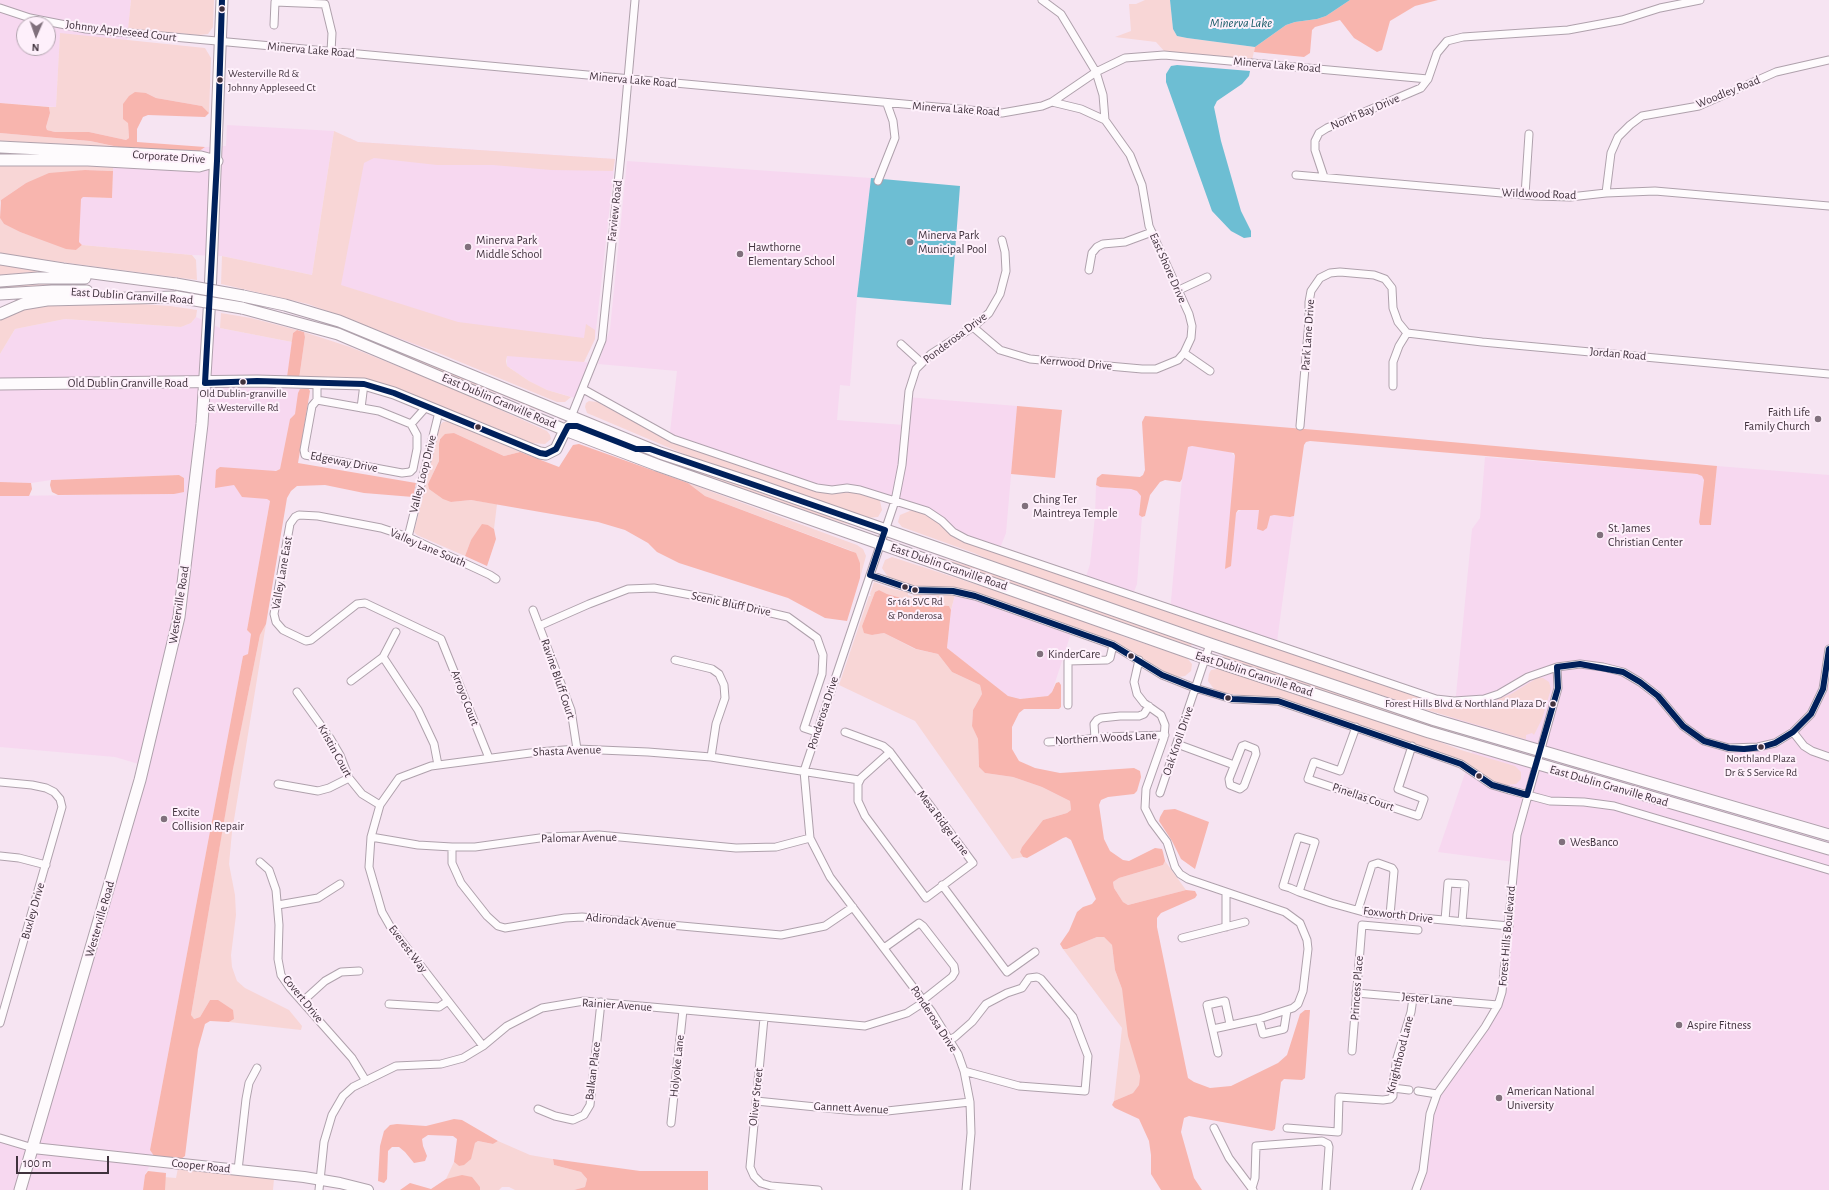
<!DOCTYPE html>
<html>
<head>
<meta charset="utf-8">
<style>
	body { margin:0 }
	#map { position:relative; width:1829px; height:1190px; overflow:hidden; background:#f6e4f2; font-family:"Alegreya Sans",sans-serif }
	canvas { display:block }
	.north { position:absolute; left:16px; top:16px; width:40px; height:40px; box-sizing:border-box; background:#fef0fb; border:1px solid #b2a4af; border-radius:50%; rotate:182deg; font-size:11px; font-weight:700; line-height:16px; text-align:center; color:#40323d }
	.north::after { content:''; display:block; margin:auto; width:14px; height:18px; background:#80707c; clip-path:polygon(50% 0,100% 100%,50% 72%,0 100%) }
	.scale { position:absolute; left:16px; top:1156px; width:93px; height:18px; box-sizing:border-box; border:2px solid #40323d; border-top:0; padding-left:5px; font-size:12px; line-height:14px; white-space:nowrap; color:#40323d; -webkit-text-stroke:3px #fef0fb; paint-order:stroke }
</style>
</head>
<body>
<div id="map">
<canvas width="1829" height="1190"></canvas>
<div class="north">N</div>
<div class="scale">100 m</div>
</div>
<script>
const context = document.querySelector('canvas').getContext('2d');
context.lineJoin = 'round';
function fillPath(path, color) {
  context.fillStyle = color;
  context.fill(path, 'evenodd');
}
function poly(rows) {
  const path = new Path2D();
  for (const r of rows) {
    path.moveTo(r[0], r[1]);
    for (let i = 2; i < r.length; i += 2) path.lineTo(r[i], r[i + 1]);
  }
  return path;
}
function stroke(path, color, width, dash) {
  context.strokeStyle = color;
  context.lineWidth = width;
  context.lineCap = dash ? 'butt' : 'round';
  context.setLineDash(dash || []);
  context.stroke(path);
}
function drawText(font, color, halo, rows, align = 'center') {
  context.font = font + ' "Alegreya Sans",sans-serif';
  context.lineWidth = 4;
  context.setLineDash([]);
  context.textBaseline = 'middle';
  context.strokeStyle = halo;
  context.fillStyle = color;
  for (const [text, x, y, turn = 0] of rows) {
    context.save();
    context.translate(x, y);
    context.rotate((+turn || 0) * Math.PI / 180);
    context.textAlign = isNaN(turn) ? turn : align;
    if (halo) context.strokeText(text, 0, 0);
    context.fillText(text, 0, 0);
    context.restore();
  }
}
fillPath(poly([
	[0,0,131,0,127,40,60,34,56,107,0,103],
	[24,24,48,24,48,48,24,48],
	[227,125,334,131,312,275,222,256,192,255,82,245,79,242,80,199,83,197,112,198,113,166,198,152,205,147,226,146],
	[350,138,358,142,615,159,595,339,584,362,593,363,579,399,547,390,529,381,507,366,507,356,424,348,320,309],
	[627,161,871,178,857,297,850,386,840,385,837,420,904,425,907,397,1017,406,1006,533,998,553,953,537,918,511,877,497,853,492,833,494,814,490,669,441,677,371,598,364,610,329],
	[196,317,220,328,292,342,287,377,299,379,300,389,295,414,290,419,280,469,234,485,242,496,267,499,270,501,247,630,251,634,248,654,243,656,150,1150,154,1156,145,1175,143,1190,0,1190,0,1138,33,1147,142,765,115,757,0,747,0,496,174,494,184,478,179,475,51,480,31,483,0,482,0,354,15,329,65,319,181,327,191,323],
	[1192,446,1230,452,1235,456,1236,513,1243,509,1259,510,1267,528,1269,516,1274,515,1290,517,1294,516,1276,649,1170,612,1182,479,1186,451,1188,447],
	[1485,457,1697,474,1702,476,1704,480,1699,522,1711,525,1717,466,1829,475,1829,1190,1417,1190,1428,1135,1440,1088,1498,1003,1514,862,1438,852,1477,738,1446,729,1456,695,1472,529,1480,518],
	[1096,485,1100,487,1131,489,1138,491,1141,496,1139,515,1142,517,1137,584,1131,599,1084,583,1090,564,1095,516],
	[957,588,1073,627,1052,692,1048,696,1020,699,1008,696,947,648,951,610]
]), '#f7d8f0');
fillPath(poly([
	[131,0,214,0,213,27,208,34,199,35,128,29],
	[1145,0,1170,0,1173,29,1177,36,1187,38,1255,47,1252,60,1165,52,1156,42,1115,37,1131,31,1129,4,1136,4],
	[60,33,205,48,211,58,209,113,202,106,156,98,146,93,128,123,129,138,126,140,89,132,55,132,47,130,46,127,50,113,49,107,56,107],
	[334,131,358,142,615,159,613,171,551,170,493,165,437,165,374,158,364,163,341,285,458,322,584,338,586,324,595,330,595,339,584,362,507,356,506,361,507,366,529,381,547,390,571,397,565,402,557,402,436,352,308,304,221,284,222,256,312,275],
	[0,133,90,141,128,149,68,144,0,142],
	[0,165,75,165,113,166,113,171,85,170,26,183,1,200,0,203],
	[0,218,4,224,20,232,76,250,82,245,192,255,196,260,197,280,0,254],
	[0,261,45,271,0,275],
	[57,284,57,285,0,290,0,285],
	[127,303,170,306,197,310,196,317,191,323,181,327,65,319,15,329,0,354,0,318,15,311,50,304],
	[221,313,251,318,297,330,293,333,292,342,220,328],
	[304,332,350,347,452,388,547,431,550,435,551,439,545,444,531,443,484,423,395,390,299,379,305,337],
	[349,332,390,345,541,408,540,411,502,395,448,376],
	[589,401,597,402,669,441,814,490,833,494,853,492,877,497,880,501,882,510,878,517,867,518,698,460,587,413,585,407,586,403],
	[448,421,520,452,504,456,454,433,440,438,439,444,439,461,428,484,451,502,471,500,497,504,494,529,488,525,471,540,465,556,417,535,414,532,440,425,443,422],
	[599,435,647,453,851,524,850,525,776,503,598,438],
	[688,483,857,545,863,549,866,556,860,578,860,563,852,551,705,496],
	[912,510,927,515,936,521,953,537,963,541,1443,705,1465,707,1487,704,1511,694,1537,678,1543,678,1549,682,1551,689,1542,719,1534,735,1532,733,1526,735,1526,739,1521,738,1427,710,1323,676,1006,567,974,553,902,527,898,522,900,515],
	[914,550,1004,576,1192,643,1192,645,1190,646],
	[892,557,1067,614,1125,637,1187,658,1192,664,1191,671,1185,676,1178,677,1167,673,1111,640,966,590,951,587,914,587,898,582,888,577,882,568,885,560],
	[874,582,892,589,908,592,908,595,913,597,914,594,927,596,955,595,951,610,949,606,920,603,887,594,879,590,875,592,862,626,872,635,884,633,915,649,938,654,952,672,980,685,982,694,973,710,972,725,978,739,979,767,985,773,1013,777,1042,787,1070,801,1071,810,1067,813,1043,820,1022,847,1020,852,1023,857,1012,859,915,721,839,685,869,596,871,596,870,594],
	[266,624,232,832,229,864,235,895,236,915,231,955,232,967,237,981,245,988,289,1010,302,1026,301,1030,229,1022,234,1019,210,1000,200,1017,193,1019,191,1015,233,768,260,635],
	[1222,655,1334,689,1506,746,1413,722,1223,657],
	[1217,669,1223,669,1416,733,1461,750,1515,766,1521,772,1521,779,1516,784,1505,785,1488,778,1458,759,1281,699,1223,693,1214,689,1208,681,1209,674,1211,670],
	[1165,861,1186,890,1128,905,1123,902,1114,888,1113,882,1119,878,1163,865],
	[1097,937,1104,937,1112,945,1115,970,1122,989,1140,1076,1139,1085,1133,1093,1114,1101,1122,1028,1063,949,1067,949],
	[478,1141,493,1144,498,1141,530,1155,553,1159,554,1165,581,1172,587,1179,585,1187,574,1190,515,1190,509,1187,502,1187,499,1190,480,1190,480,1187,446,1179,454,1162,459,1166,470,1159,475,1143],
	[178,1168,274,1179,273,1190,162,1190,164,1177,176,1178]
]), '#f8d6d6');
fillPath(poly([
	[1350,0,1438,0,1415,6,1390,21,1382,50,1377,52,1354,38,1340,20,1315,27,1312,30,1310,53,1304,57,1254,52,1255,47,1286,25,1295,22,1317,19,1326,16],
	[135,92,146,93,156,98,202,106,209,113,205,117,148,115,143,117,137,129,137,142,205,147,198,152,128,149,90,141,0,133,0,103,49,107,50,113,46,127,47,130,55,132,89,132,126,140,129,138,128,123,123,119,123,104,129,96],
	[85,170,113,171,112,198,83,197,81,199,79,242,82,245,76,250,66,249,20,232,4,224,0,218,1,200,26,183,49,173],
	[297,330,304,332,305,337,299,379,287,377,293,333],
	[308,388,310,391,298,463,416,483,413,497,364,493,325,485,297,486,291,491,287,498,266,624,260,635,233,769,191,1015,194,1019,200,1017,210,1000,218,1000,233,1010,234,1019,229,1022,210,1021,205,1024,198,1049,185,1156,181,1159,154,1156,150,1150,243,656,248,654,251,634,247,630,270,501,267,499,242,497,234,485,215,488,216,470,220,467,276,471,280,469,290,419,295,414,298,393,300,389],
	[1017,406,1062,410,1055,478,1011,474],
	[1145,416,1329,431,1717,466,1711,525,1700,525,1699,522,1704,480,1702,476,1697,474,1310,441,1306,442,1304,445,1294,516,1290,517,1274,515,1270,516,1267,528,1263,531,1257,529,1259,510,1238,510,1236,513,1231,566,1225,569,1235,456,1234,453,1192,446,1188,447,1182,479,1180,482,1165,480,1160,482,1150,495,1145,516,1142,517,1139,515,1141,496,1137,491,1131,489,1100,487,1096,485,1097,478,1102,474,1140,477,1143,475,1145,470,1142,422],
	[454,433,504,456,520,452,559,467,573,445,579,444,688,483,705,496,856,553,860,563,860,578,847,621,825,618,788,598,679,563,657,552,648,543,625,530,598,522,471,500,451,502,443,499,429,489,428,484,439,461,439,444,440,439,445,434],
	[179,475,184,478,184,492,174,494,58,495,52,492,50,485,51,480],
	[0,482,31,483,32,489,29,496,0,496],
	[482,524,488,525,494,529,496,539,487,566,465,556,471,540],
	[879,590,887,594,920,603,949,606,951,610,947,648,1008,696,1020,699,1048,696,1052,692,1056,683,1059,682,1061,685,1061,707,1059,709,1024,709,1019,713,1012,727,1012,749,1019,761,1035,768,1060,773,1134,768,1140,771,1141,777,1137,791,1134,794,1108,797,1101,800,1099,805,1104,839,1110,851,1123,860,1129,861,1155,848,1162,849,1163,852,1165,861,1163,865,1119,878,1113,882,1114,888,1123,902,1128,905,1186,890,1195,891,1197,895,1195,898,1161,913,1157,918,1157,927,1188,1078,1194,1082,1210,1088,1231,1086,1278,1063,1287,1055,1300,1014,1305,1010,1310,1010,1305,1078,1302,1080,1284,1079,1281,1082,1275,1129,1272,1131,1189,1116,1184,1118,1181,1132,1194,1178,1202,1190,1161,1190,1151,1174,1151,1155,1149,1141,1139,1119,1115,1108,1112,1105,1114,1101,1133,1093,1139,1085,1140,1076,1128,1036,1122,989,1115,970,1112,945,1104,937,1097,937,1067,949,1063,949,1060,944,1069,931,1077,912,1083,907,1092,904,1096,899,1071,840,1066,837,1063,838,1027,858,1023,857,1020,852,1022,847,1043,820,1067,813,1071,810,1070,801,1042,787,1013,777,985,773,979,767,978,739,972,726,973,710,982,694,980,685,952,672,938,654,916,649,884,633,872,635,864,633,862,626,875,592],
	[1175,809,1209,822,1195,869,1181,859,1172,841,1159,821,1160,817,1164,810],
	[454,1119,462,1120,498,1141,493,1144,478,1141,475,1143,471,1159,464,1165,459,1166,454,1162,457,1139,453,1136,428,1135,422,1139,423,1146,427,1156,425,1161,414,1163,405,1152,399,1147,392,1147,388,1151,387,1179,384,1183,378,1181,380,1146,384,1131,390,1125,397,1124,426,1126],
	[553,1159,640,1171,708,1171,708,1190,574,1190,585,1187,587,1179,581,1172,554,1165],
	[148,1171,166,1173,165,1190,143,1190,145,1175],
	[462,1175,472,1177,480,1187,480,1190,400,1190,410,1183,431,1189,446,1179]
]), '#f8b5ae');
fillPath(poly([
	[1170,0,1350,0,1326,16,1317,19,1295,22,1286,25,1255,47,1187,38,1177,36,1173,29],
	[1177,65,1250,71,1249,76,1242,84,1217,101,1214,107,1221,141,1241,211,1251,231,1251,237,1244,238,1231,231,1212,211,1166,82,1166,74,1171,66],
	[871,178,960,186,951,305,857,297]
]), '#6dbed3');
const street = poly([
	[0,8,30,18,86,29,1002,113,1042,106,1052,102,1096,72,1125,58,1164,55,1428,79],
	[274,25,275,2,325,4,332,33,331,52],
	[1052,102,1081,109,1105,120],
	[1296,175,1536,196,1570,197,1606,193,1655,191,1829,206],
	[1324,177,1315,150,1315,141,1319,133,1327,128,1421,88,1428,79,1437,53,1447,41,1463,37,1568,30,1622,20,1660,8,1700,0],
	[878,181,895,138,893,121,887,104],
	[1606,193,1611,153,1618,137,1630,125,1642,116,1699,106,1776,72,1829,60],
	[1525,195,1529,134],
	[1089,270,1092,253,1097,247,1103,244,1125,242,1152,232],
	[1179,290,1207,277],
	[973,327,1000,350,1030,359,1142,369,1156,369,1178,360,1184,353,1191,338,1192,326,1189,314,1149,226,1142,185,1130,155,1105,120,1103,95,1096,72,1061,14,1042,0],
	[1407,333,1482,342,1829,374],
	[901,344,922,363],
	[1184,353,1210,371],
	[317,383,317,400,312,406,304,450,305,455,402,473,410,472,413,469,417,449,417,435,411,424,379,411,317,400],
	[1393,386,1393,362,1399,346,1407,333],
	[583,389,673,439,817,488,832,490,847,488,860,490,927,511,942,521,953,532,966,539,1436,699,1454,701,1484,699,1499,694,1528,677,1557,667,1580,664,1603,667,1623,672,1640,682,1658,696,1683,726,1704,741,1729,748,1758,747,1775,743,1793,732,1811,714,1823,689,1829,649],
	[361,408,364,384],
	[571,417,602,340,623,135,635,0],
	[411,424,427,406],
	[1300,426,1309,321,1309,302,1311,291,1320,278,1330,273,1340,272,1374,275,1385,279,1392,288,1393,308,1398,322,1407,333],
	[408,537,439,412],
	[870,575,914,590,953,591,975,596,1113,645,1162,675,1195,688,1232,699,1278,701,1447,759,1461,764,1492,785,1509,790,1550,801,1584,802,1614,806,1829,870],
	[533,610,571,710,577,749],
	[539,626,589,604,628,589,654,588,707,598,788,617,817,638,823,655,822,674,804,728,816,732],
	[383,657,418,710,434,744,438,765],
	[675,660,712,669,719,674,724,685,725,698,716,724,711,757],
	[1139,660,1134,682,1137,694,1144,703,1161,715,1165,725,1164,738,1146,789,1145,808,1152,822,1167,842,1175,867,1180,874,1188,879,1285,912,1300,923,1307,940,1308,949,1303,991,1298,1004,1293,1008,1259,1019,1213,1029],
	[351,681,383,657,396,632],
	[297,692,330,738,340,755,349,778,362,794,380,805],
	[1068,705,1068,661,1107,660,1110,658,1113,645],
	[1356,727,1340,771,1314,762,1308,779,1418,816,1424,799,1398,789,1412,746],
	[845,732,883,746,890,752,973,863,926,898,865,816,858,801,858,784,861,778,890,752],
	[1793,732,1804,746,1812,751,1829,757],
	[1095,738,1094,724,1097,720,1101,718,1120,716,1139,716,1144,714,1149,706],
	[1048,742,1081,740,1104,737,1165,735],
	[1177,744,1234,765],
	[1245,745,1255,749,1256,754,1244,786,1240,789,1230,785,1229,779,1242,746,1245,745],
	[489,758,441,639,365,603,357,604,311,640,306,641,283,630,276,622,274,614,290,524,295,517,299,515,318,516,381,528,408,537,490,575,496,579],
	[0,782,32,785,46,788,54,792,60,799,62,807,0,1023],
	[278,784,318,791,329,788,349,778],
	[1160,793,1210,644],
	[371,837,418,845,452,847,475,847,547,837,599,835,736,848,776,847,810,838],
	[452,847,452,863,461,883,487,916,498,926,505,928,565,918,582,917,781,935,825,926,853,907],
	[0,856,19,858,46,865],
	[260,862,269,870,276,890,279,925,278,959,281,975,290,988,352,1058,366,1081],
	[942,885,1007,972,1035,952],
	[1226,892,1226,927],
	[1299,892,1315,842,1298,837,1283,886,1290,888,1299,892,1331,903,1367,913,1509,926],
	[278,905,318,898,340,884],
	[1358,910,1372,865,1378,863,1392,868,1394,871,1390,915],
	[1445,920,1448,883,1465,884,1462,922],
	[1182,938,1245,922],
	[884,948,919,923,923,926,954,966,955,972,952,977,923,1000],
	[1356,993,1498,1005],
	[303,1001,325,981,341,972,359,971],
	[389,1004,439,1007,448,1001],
	[764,1018,750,1167,754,1176,761,1183,771,1186,818,1190],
	[1259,1019,1263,1034,1284,1029,1287,1010],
	[949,1040,955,1037,972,1022,986,1004,1007,993,1022,988,1029,978,1037,977,1041,979,1073,1017,1088,1056,1085,1091,1019,1086,964,1071],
	[483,1046,390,926,382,912,369,867,371,837,380,805,399,778,431,766,538,752,577,749,648,752,711,757,859,780],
	[1352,1051,1362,925,1418,930],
	[1218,1053,1207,1005,1225,1001,1230,1024],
	[1393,1088,1409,1090],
	[1418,1091,1437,1094],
	[756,1101,856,1111,887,1111,970,1102],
	[538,1109,555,1116,573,1120,584,1115,590,1105,601,1002],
	[671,1123,683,1010],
	[1214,1128,1229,1158,1253,1190],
	[1287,1128,1338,1132,1339,1097,1383,1100,1390,1099,1393,1096,1393,1084,1397,1058,1411,1012,1413,998],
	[0,1138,33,1148],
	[238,1170,246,1099,249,1083,257,1068],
	[1252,1188,1255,1178,1256,1146,1322,1141,1328,1144,1329,1147,1326,1190],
	[319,1190,324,1142,332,1115,343,1096,353,1087,396,1066,441,1064,463,1058,483,1046,507,1026,542,1008,584,1001,865,1026,907,1013,924,1002],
	[966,1190,971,1133,970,1102,964,1071,958,1054,932,1012,830,877,810,838,804,771,895,501,902,465,909,391,916,369,931,354,973,327,989,313,1000,294,1006,271,1005,252,1002,240],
	[1416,1190,1423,1171,1430,1114,1437,1094,1485,1027,1498,1005,1502,992,1517,835,1558,688,1557,667]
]);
const secondary = poly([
	[33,1148,304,1177,340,1183,368,1190]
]);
const primary = poly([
	[0,147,201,157,216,161],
	[0,160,88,160,199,166,217,161],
	[0,259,63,269,176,284],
	[0,281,38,278,85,278],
	[0,294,52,291,87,291],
	[243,296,285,305,339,321,660,453,755,484,1210,644,1435,720,1829,835],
	[242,308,338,334,565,430,657,465,1205,658,1429,732,1829,849],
	[0,314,23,304,47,300,177,297],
	[0,384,257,381,364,384,394,393,540,453,546,454,556,449,565,430,570,426],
	[20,1190,140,780,179,617,202,424,210,296,222,0]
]);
stroke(street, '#afa1ac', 9);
stroke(secondary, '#afa1ac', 12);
stroke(primary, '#afa1ac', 13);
stroke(street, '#fefbfd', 7);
stroke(secondary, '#fefbfd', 10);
stroke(primary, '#fefbfd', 11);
const primaryBridge = poly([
	[176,284,243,296],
	[177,297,242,308]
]);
stroke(primaryBridge, '#afa1ac', 13, []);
stroke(primaryBridge, '#fefbfd', 11);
stroke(poly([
	[205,383,257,381,364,384,394,393,540,453,546,454,556,449,568,426,577,426,636,449,650,449,885,530,870,575],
	[205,383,217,161,222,0],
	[870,575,914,590,953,591,975,596,1113,645,1162,675,1195,688,1232,699,1278,701,1461,764,1492,785,1527,795],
	[1557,667,1580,664,1623,672,1640,682,1658,696,1683,726,1704,741,1729,748,1744,749,1762,747,1775,743,1793,732,1811,714,1823,689,1829,649],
	[1527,795,1558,688,1557,667]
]), '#00205b', 6);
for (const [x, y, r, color] of [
	[222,9,3.5,"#40323d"],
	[220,80,3.5,"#40323d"],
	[910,242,4,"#80707c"],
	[468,247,4,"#80707c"],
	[740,254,4,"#80707c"],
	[243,382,3.5,"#40323d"],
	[1818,419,4,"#80707c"],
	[478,427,3.5,"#40323d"],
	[1025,506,4,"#80707c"],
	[1600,535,4,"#80707c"],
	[905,587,3.5,"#40323d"],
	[915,590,3.5,"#40323d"],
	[1040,654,4,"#80707c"],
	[1131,656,3.5,"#40323d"],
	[1228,698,3.5,"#40323d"],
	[1553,704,3.5,"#40323d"],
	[1761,747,3.5,"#40323d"],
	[1479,776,3.5,"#40323d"],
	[164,819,4,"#80707c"],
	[1562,842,4,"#80707c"],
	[1679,1025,4,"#80707c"],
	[1499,1098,4,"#80707c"]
]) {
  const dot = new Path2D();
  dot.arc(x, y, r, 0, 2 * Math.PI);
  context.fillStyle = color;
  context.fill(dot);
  stroke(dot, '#fef0fb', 1.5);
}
drawText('11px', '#40323d', '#fef0fb', [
	["Westerville Rd &",228,74,"left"],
	["Johnny Appleseed Ct",228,88,"left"],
	["Old Dublin-granville",243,394],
	["& Westerville Rd",243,408],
	["Sr 161 SVC Rd",915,602],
	["& Ponderosa",915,616],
	["Forest Hills Blvd & Northland Plaza Dr",1546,704,"right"],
	["Northland Plaza",1761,759],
	["Dr & S Service Rd",1761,773]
]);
drawText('12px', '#40323d', '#fef0fb', [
	["Johnny Appleseed Court",121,31,7],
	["Minerva Lake Road",311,50,5],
	["Minerva Lake Road",1277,65,5],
	["Minerva Lake Road",633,80,5],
	["Woodley Road",1728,92,-22],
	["Minerva Lake Road",956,109,4],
	["North Bay Drive",1365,112,-23],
	["Corporate Drive",169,157,4],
	["Wildwood Road",1539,194,2],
	["Farview Road",615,211,-84],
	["East Shore Drive",1168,268,66],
	["East Dublin Granville Road",132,296,4],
	["Park Lane Drive",1308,335,-86],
	["Ponderosa Drive",955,338,-37],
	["Jordan Road",1618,354,5],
	["Kerrwood Drive",1076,363,5],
	["Old Dublin Granville Road",128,383],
	["East Dublin Granville Road",499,401,23],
	["Edgeway Drive",344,462,11],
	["Valley Loop Drive",423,474,-76],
	["Valley Lane South",428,548,23],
	["East Dublin Granville Road",949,567,19],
	["Valley Lane East",282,573,-80],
	["Scenic Bluff Drive",731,604,12],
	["Westerville Road",179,605,-81],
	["East Dublin Granville Road",1254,674,18],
	["Ravine Bluff Court",558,679,71],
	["Arroyo Court",465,698,69],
	["Ponderosa Drive",823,713,-72],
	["Northern Woods Lane",1106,738,-3],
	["Oak Knoll Drive",1178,741,-71],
	["Kristin Court",335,751,61],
	["Shasta Avenue",567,751,-2],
	["East Dublin Granville Road",1609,786,16],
	["Pinellas Court",1363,797,19],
	["Mesa Ridge Lane",943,823,53],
	["Palomar Avenue",579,838,-1],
	["Buxley Drive",33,911,-74],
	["Foxworth Drive",1398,915,7],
	["Westerville Road",100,919,-74],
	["Adirondack Avenue",631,921,5],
	["Forest Hills Boulevard",1507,936,-85],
	["Everest Way",408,949,53],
	["Princess Place",1357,988,-86],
	["Covert Drive",303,999,51],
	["Jester Lane",1427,999,5],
	["Rainier Avenue",617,1005,4],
	["Ponderosa Drive",934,1019,57],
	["Knighthood Lane",1400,1055,-76],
	["Holyoke Lane",677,1066,-84],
	["Balkan Place",593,1071,-83],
	["Oliver Street",756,1097,-84],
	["Gannett Avenue",851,1108,3],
	["Cooper Road",201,1166,6]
]);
drawText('12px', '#40323d', '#fef0fb', [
	["Minerva Park",918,235],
	["Municipal Pool",918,249],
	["Minerva Park",476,240],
	["Middle School",476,254],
	["Hawthorne",748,247],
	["Elementary School",748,261],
	["Faith Life",1810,412,"right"],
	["Family Church",1810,426,"right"],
	["Ching Ter",1033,499],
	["Maintreya Temple",1033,513],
	["St. James",1608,528],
	["Christian Center",1608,542],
	["KinderCare",1048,654],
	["Excite",172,812],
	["Collision Repair",172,826],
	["WesBanco",1570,842],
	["Aspire Fitness",1687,1025],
	["American National",1507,1091],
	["University",1507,1105]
], 'left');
drawText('italic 13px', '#185a66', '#fef0fb', [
	["Minerva Lake",1241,23]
]);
</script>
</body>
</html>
